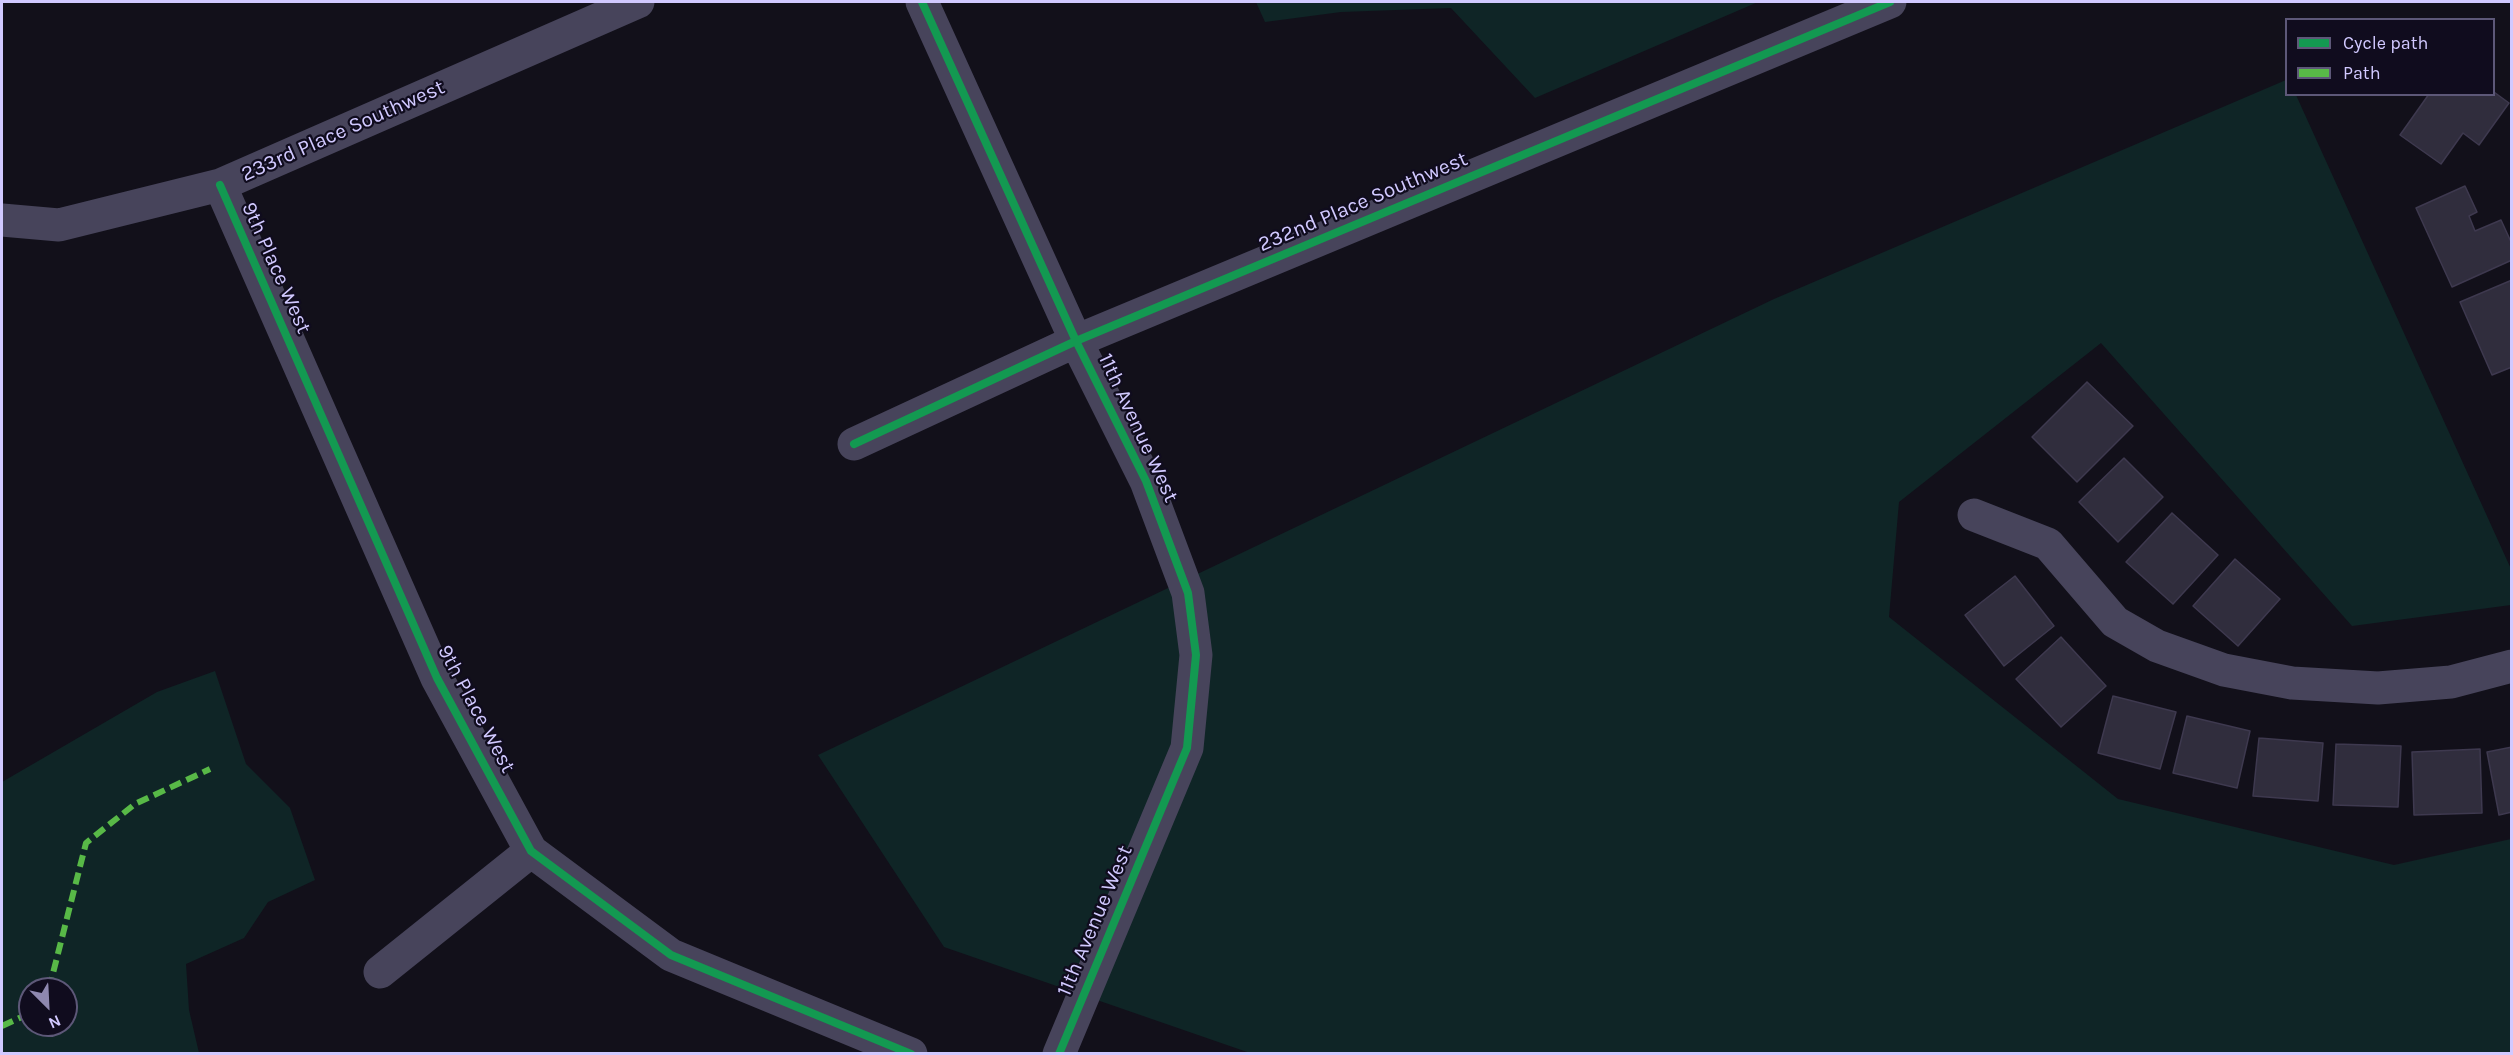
<!DOCTYPE html>
<html>
<head>
<meta charset="utf-8">
<style>
	body { margin:0 }
	#map { position:relative; width:2513px; height:1055px; overflow:hidden; background:#12101a; font-family:Karla,sans-serif }
	canvas { display:block }
	.frame { position:absolute; inset:0; border:3px solid #d1c9ff; pointer-events:none }
	.legend { position:absolute; left:2285px; top:18px; width:210px; height:78px; box-sizing:border-box; background:#100c1e; border:2px solid #5d5878; margin:0; padding:8px 10px; list-style:none; font-size:18px; color:#d1c9ff }
	.legend li { display:flex; align-items:center; gap:12px; height:30px }
	.legend b { width:30px; border:2px solid #5d5878 }
	.north { position:absolute; left:18px; top:977px; width:60px; height:60px; box-sizing:border-box; background:#100c1e; border:2px solid #5d5878; border-radius:50%; rotate:156deg; font-size:16px; font-weight:700; line-height:24px; text-align:center; color:#d1c9ff }
	.north::after { content:''; display:block; margin:auto; width:21px; height:27px; background:#8e88af; clip-path:polygon(50% 0,100% 100%,50% 72%,0 100%) }
</style>
</head>
<body>
<div id="map">
<canvas width="2513" height="1055"></canvas>
<div class="frame"></div>
<ul class="legend">
<li><b style="height:8px;background:#139951"></b>Cycle path</li>
<li><b style="height:8px;background:#58b947"></b>Path</li>
</ul>
<div class="north">N</div>
</div>
<script>
const context = document.querySelector('canvas').getContext('2d');
context.lineJoin = 'round';
function fillPath(path, color) {
  context.fillStyle = color;
  context.fill(path, 'evenodd');
}
function poly(rows) {
  const path = new Path2D();
  for (const r of rows) {
    path.moveTo(r[0], r[1]);
    for (let i = 2; i < r.length; i += 2) path.lineTo(r[i], r[i + 1]);
  }
  return path;
}
function stroke(path, color, width, dash) {
  context.strokeStyle = color;
  context.lineWidth = width;
  context.lineCap = dash ? 'butt' : 'round';
  context.setLineDash(dash || []);
  context.stroke(path);
}
function drawText(font, color, halo, rows, align = 'center') {
  context.font = font + ' Karla,sans-serif';
  context.lineWidth = 4.5;
  context.setLineDash([]);
  context.textBaseline = 'middle';
  context.strokeStyle = halo;
  context.fillStyle = color;
  for (const [text, x, y, turn = 0] of rows) {
    context.save();
    context.translate(x, y);
    context.rotate((+turn || 0) * Math.PI / 180);
    context.textAlign = isNaN(turn) ? turn : align;
    if (halo) context.strokeText(text, 0, 0);
    context.fillText(text, 0, 0);
    context.restore();
  }
}
fillPath(poly([
	[1256,2,1758,2,1535,98,1451,8,1341,12,1265,22],
	[2286,80,2286,94,2296,95,2511,569,2511,605,2352,626,2101,343,1899,502,1889,617,2118,799,2394,865,2511,839,2511,1053,1250,1053,944,947,818,755,1774,299],
	[215,671,246,764,290,808,315,880,268,902,244,938,186,964,189,1010,199,1053,2,1053,2,782,157,692],
	[30,989,66,989,66,1025,30,1025]
]), '#0f2526');
const building = poly([
	[2494,92,2509,103,2479,145,2463,133,2441,164,2400,135,2429,94,2494,94,2494,92],
	[2465,186,2477,212,2469,216,2475,231,2501,220,2512,244,2512,260,2452,287,2416,208,2465,186],
	[2512,280,2512,367,2492,375,2460,302,2512,280],
	[2087,382,2133,426,2077,482,2032,437,2087,382],
	[2124,458,2163,497,2118,542,2079,502,2124,458],
	[2172,513,2218,555,2173,604,2126,562,2172,513],
	[2235,559,2280,599,2238,646,2193,606,2235,559],
	[2015,576,2054,626,2004,666,1965,615,2015,576],
	[2061,637,2106,686,2061,727,2016,679,2061,637],
	[2113,696,2176,712,2160,769,2098,753,2113,696],
	[2187,716,2250,731,2237,788,2173,773,2187,716],
	[2259,738,2323,743,2318,801,2253,796,2259,738],
	[2336,744,2401,746,2398,807,2333,805,2336,744],
	[2512,747,2512,812,2499,815,2487,752,2512,747],
	[2480,749,2482,813,2414,815,2412,752,2480,749]
]);
fillPath(building, '#302d3d');
stroke(building, '#3e394f', 1.5);
stroke(poly([
	[922,2,1076,341,1146,481,1188,593,1196,655,1187,748,1059,1054],
	[220,185,437,678,531,851,671,955,911,1054],
	[2,220,59,225,220,185,638,2],
	[854,444,1076,341,1890,2],
	[1974,515,2048,544,2115,622,2157,646,2224,670,2292,683,2378,688,2451,682,2512,666],
	[380,972,531,851]
]), '#47445b', 33);
stroke(poly([
	[49,989,86,843,135,804,210,769],
	[2,1026,30,1013]
]), '#58b947', 6, [12, 6]);
stroke(poly([
	[922,2,1076,341,1146,481,1188,593,1196,655,1187,748,1059,1054],
	[220,185,437,678,531,851,671,955,911,1054],
	[854,444,1076,341,1890,2]
]), '#139951', 8);
drawText('21px', '#d1c9ff', '#100c1e', [
	["233rd Place Southwest",343,131,-24],
	["232nd Place Southwest",1363,202,-23],
	["9th Place West",276,268,66],
	["11th Avenue West",1138,428,65],
	["9th Place West",476,709,62],
	["11th Avenue West",1095,921,-67]
]);
</script>
</body>
</html>
